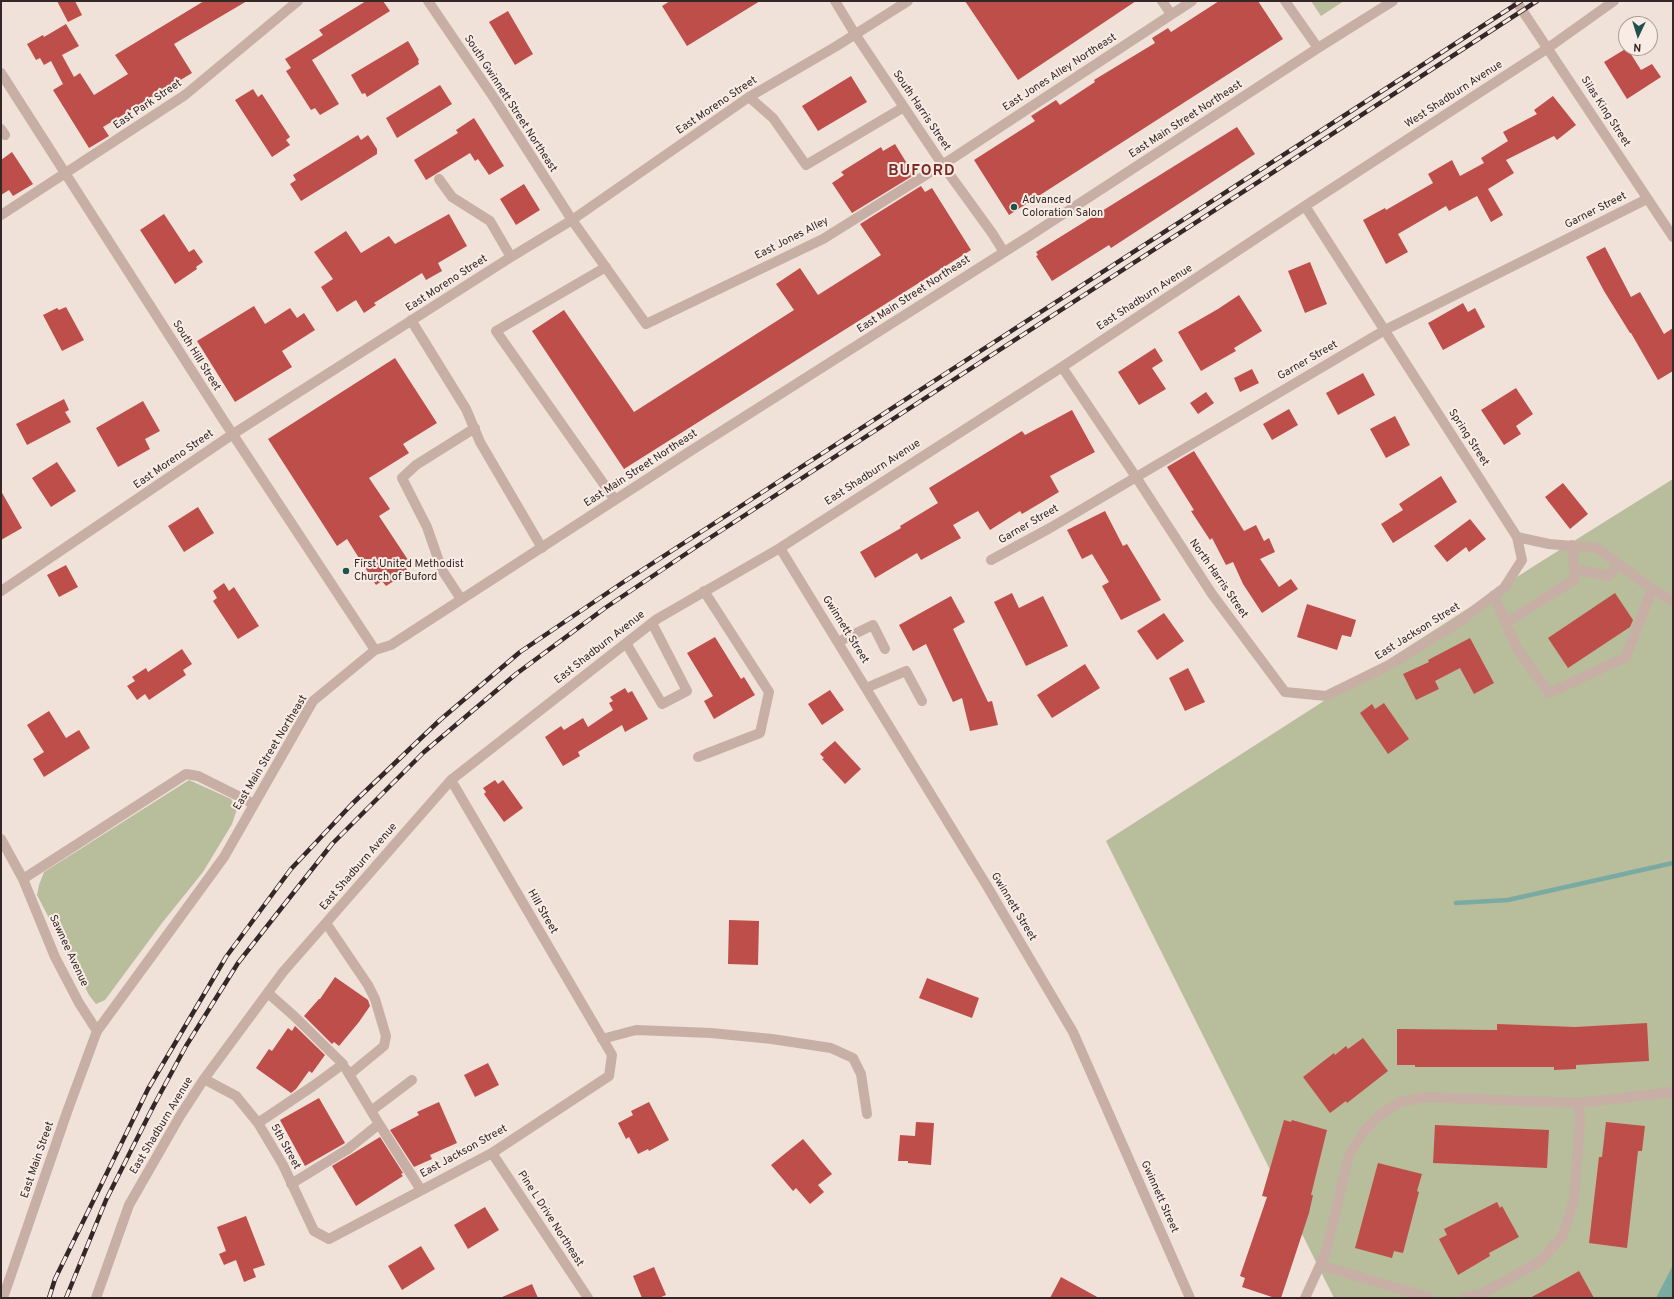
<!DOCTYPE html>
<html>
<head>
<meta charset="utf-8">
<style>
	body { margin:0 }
	#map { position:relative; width:1674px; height:1299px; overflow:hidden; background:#f0e1d9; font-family:Overpass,sans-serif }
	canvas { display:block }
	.frame { position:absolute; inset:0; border:2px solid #332827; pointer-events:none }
	.north { position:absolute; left:1618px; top:16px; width:40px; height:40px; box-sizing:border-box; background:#f8ece5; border:1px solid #a99e99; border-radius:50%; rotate:184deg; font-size:11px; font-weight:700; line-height:16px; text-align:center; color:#332827 }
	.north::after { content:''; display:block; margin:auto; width:14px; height:18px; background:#1f524c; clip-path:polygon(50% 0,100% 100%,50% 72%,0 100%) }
</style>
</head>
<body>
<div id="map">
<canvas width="1674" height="1299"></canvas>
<div class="frame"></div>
<div class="north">N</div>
</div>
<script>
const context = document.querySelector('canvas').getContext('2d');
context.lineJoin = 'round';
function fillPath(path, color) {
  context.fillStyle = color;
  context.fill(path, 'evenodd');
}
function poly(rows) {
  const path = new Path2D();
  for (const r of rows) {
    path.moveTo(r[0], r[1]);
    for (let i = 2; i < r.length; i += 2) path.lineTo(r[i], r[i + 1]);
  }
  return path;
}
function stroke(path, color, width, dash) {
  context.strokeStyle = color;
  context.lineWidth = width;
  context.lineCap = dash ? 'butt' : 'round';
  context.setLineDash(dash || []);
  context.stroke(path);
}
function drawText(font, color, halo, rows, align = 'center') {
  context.font = font + ' Overpass,sans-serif';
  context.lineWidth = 4;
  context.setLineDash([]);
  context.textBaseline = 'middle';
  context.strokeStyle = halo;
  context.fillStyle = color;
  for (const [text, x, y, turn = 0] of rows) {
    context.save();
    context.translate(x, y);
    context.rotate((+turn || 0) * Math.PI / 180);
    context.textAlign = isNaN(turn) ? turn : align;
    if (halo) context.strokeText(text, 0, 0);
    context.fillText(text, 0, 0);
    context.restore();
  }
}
fillPath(poly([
	[1311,1,1344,1,1321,16],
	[1673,479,1673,1298,1334,1298,1106,841,1534,566],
	[189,780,231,799,237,809,232,824,203,872,162,923,105,1000,96,1004,89,995,37,895,39,885,44,872]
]), '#b8bd9b');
fillPath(poly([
	[1673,1265,1673,1298,1656,1298]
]), '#7aaba3');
stroke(poly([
	[1456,903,1508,900,1673,863]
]), '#7aaba3', 4.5);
fillPath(poly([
	[57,1,75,1,82,15,68,22],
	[204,1,247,1,174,44,192,73,103,127,109,136,89,148,53,90,63,84,51,61,44,65,40,58,36,60,27,44,43,35,44,37,66,24,79,46,62,55,74,77,80,73,94,95,128,74,115,55],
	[366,1,383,1,390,11,312,60,339,104,320,115,315,108,311,110,286,71,291,68,285,59,323,35,319,30],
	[670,1,760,1,687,46,662,6],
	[965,1,1136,1,1018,80],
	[1219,1,1258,1,1283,39,1009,215,974,160,1035,121,1031,116,1056,100,1060,105,1095,82,1094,80,1155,43,1152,38,1168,28,1171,32],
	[508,11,533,54,515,65,489,22],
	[408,41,419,60,418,61,419,64,367,97,365,93,362,94,351,75],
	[1627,48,1641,70,1652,64,1661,77,1627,99,1604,62],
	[851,76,867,102,818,131,802,106],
	[440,85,452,104,397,138,386,118],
	[253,89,258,97,262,94,290,137,286,140,290,145,272,157,235,100],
	[1553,96,1576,125,1557,140,1554,136,1506,160,1514,173,1488,189,1503,215,1491,222,1477,196,1449,211,1446,206,1398,234,1408,252,1386,264,1363,220,1385,208,1386,210,1433,183,1428,174,1452,160,1460,176,1484,163,1481,158,1508,141,1503,132,1537,114,1534,110],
	[474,118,504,166,489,175,478,159,475,161,470,153,426,180,414,160,458,133,456,130],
	[1237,127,1255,154,1111,248,1109,245,1052,281,1036,256,1038,255,1036,252],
	[358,135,361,140,368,135,377,149,377,154,301,201,290,184,296,180,293,175],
	[895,144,914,175,852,213,832,183,844,175,841,172,881,147,883,151],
	[12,152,33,184,13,196,9,190,1,195,1,160],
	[524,184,540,210,516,225,500,199],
	[921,186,925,192,932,188,971,250,624,469,532,331,564,310,634,412,794,310,776,284,800,268,818,295,881,255,860,224],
	[164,214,189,252,194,249,203,262,196,267,197,269,175,284,140,230],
	[449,214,467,246,438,263,442,271,426,280,422,273,374,303,376,305,364,313,356,300,337,312,321,287,333,279,314,252,346,231,361,253,389,236,395,244],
	[1605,247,1631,297,1640,292,1664,334,1673,328,1673,371,1658,380,1631,333,1630,333,1604,291,1586,257],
	[1310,262,1327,304,1305,313,1288,271],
	[1239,295,1262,331,1234,348,1236,351,1201,371,1178,332,1218,309],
	[1463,303,1468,312,1475,308,1485,327,1443,350,1428,323],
	[254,306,265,324,290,308,297,318,304,313,315,330,282,351,292,367,235,402,197,341],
	[66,307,84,340,62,351,43,315,57,308,59,310],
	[1155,348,1163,361,1152,368,1166,389,1139,405,1118,372],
	[395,358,437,423,403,444,409,453,369,478,390,509,379,516,410,563,405,566,408,572,386,586,382,581,376,585,347,539,337,546,268,439],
	[1252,369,1259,383,1240,392,1234,378],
	[1363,373,1375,395,1338,415,1326,393],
	[1516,388,1533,414,1516,426,1521,434,1504,445,1481,410],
	[1206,392,1214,403,1198,414,1190,403],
	[64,399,69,410,65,412,71,422,27,445,16,424],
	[143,401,160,431,145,439,150,449,118,467,96,428],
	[1289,409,1298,425,1272,440,1263,424],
	[1072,410,1095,452,1050,476,1059,492,1022,514,1020,511,990,530,978,511,953,525,961,538,921,560,917,553,875,578,860,552,901,528,900,526,938,503,929,488,1022,431,1025,435],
	[1395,416,1410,445,1386,458,1370,429],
	[1194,451,1244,531,1256,525,1264,541,1269,538,1275,552,1260,559,1279,587,1291,579,1298,589,1262,613,1243,584,1233,562,1226,565,1212,538,1210,540,1191,511,1194,510,1167,467],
	[57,462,76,491,51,507,32,478],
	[1441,476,1457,502,1393,543,1381,524,1403,510,1399,504],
	[1563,483,1588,514,1570,529,1545,497],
	[1,491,22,528,1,540],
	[198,507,214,533,184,552,168,526],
	[1105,511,1123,546,1127,544,1161,600,1121,620,1102,586,1109,582,1092,554,1082,559,1067,530],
	[1470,519,1486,539,1469,552,1466,547,1447,562,1434,546],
	[66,565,78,587,59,597,47,575],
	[224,583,229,591,234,587,259,626,238,639,213,601,217,598,213,591],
	[1012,593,1019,608,1043,596,1068,646,1026,666,994,602],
	[1615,593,1633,620,1630,627,1568,668,1548,638],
	[951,596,965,622,953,629,988,702,992,701,998,725,970,731,962,698,953,702,926,644,913,651,899,625],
	[1307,604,1356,620,1351,637,1342,635,1337,650,1297,637],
	[1164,613,1184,641,1157,660,1137,631],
	[715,637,741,679,744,677,755,695,714,719,704,701,713,696,687,653],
	[1470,638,1494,683,1474,694,1460,668,1435,681,1439,689,1416,700,1403,674,1429,662,1428,660],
	[182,649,192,664,183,670,186,675,149,700,145,694,137,700,127,686,135,681,132,677,146,668,148,672],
	[1085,664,1100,688,1052,718,1037,695],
	[1188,668,1205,702,1185,711,1169,678],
	[625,688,628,693,632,691,648,719,625,732,622,725,578,752,580,756,563,766,545,737,561,726,564,730,583,718,588,727,613,710,609,703,613,701,610,697],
	[830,690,844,710,822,725,808,704],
	[1384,703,1409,739,1388,754,1360,713,1372,704,1375,709],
	[49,711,66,738,79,730,90,748,44,777,33,759,44,752,27,725],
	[835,741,861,769,845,784,822,759,824,758,820,754],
	[495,780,498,784,503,780,523,808,504,822,484,794,486,792,483,788],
	[729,920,759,921,758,965,728,964],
	[335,977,368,1000,370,1006,359,1022,339,1046,334,1042,332,1044,304,1016,319,999,320,999],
	[927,978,979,998,972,1018,919,998],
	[1647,1023,1649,1061,1576,1065,1576,1069,1554,1070,1554,1067,1415,1067,1415,1065,1397,1065,1397,1029,1497,1030,1497,1024,1575,1027],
	[295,1026,325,1055,312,1073,309,1071,296,1089,291,1093,256,1068,269,1049,272,1051,288,1028,292,1031],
	[1363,1038,1388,1071,1347,1103,1346,1101,1330,1113,1303,1077,1334,1053,1335,1055,1346,1046,1348,1049],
	[488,1063,499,1085,475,1097,464,1075],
	[319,1098,345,1143,305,1166,280,1120],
	[439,1102,457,1143,430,1155,432,1159,414,1167,390,1130,419,1115,417,1112],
	[649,1102,669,1140,649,1151,648,1149,638,1154,629,1137,626,1139,618,1123,633,1115,631,1111],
	[1284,1120,1291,1122,1292,1120,1327,1130,1311,1195,1313,1195,1309,1213,1281,1298,1275,1298,1242,1287,1245,1278,1240,1276,1267,1197,1262,1196],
	[916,1122,934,1123,931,1165,908,1163,908,1161,898,1161,900,1135,915,1136],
	[1606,1122,1645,1126,1642,1151,1638,1151,1627,1248,1589,1243,1599,1157,1602,1157],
	[1435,1125,1549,1130,1547,1168,1433,1163],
	[380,1137,403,1173,401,1174,403,1176,356,1206,332,1166],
	[803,1139,832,1174,818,1185,824,1192,810,1204,796,1188,793,1191,771,1165],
	[1378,1163,1422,1174,1417,1191,1419,1192,1403,1253,1394,1251,1392,1258,1355,1248],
	[1497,1202,1500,1208,1502,1206,1519,1237,1489,1253,1490,1256,1458,1275,1439,1239,1447,1235,1444,1229],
	[485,1207,499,1230,468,1249,454,1225],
	[246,1216,265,1265,253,1269,256,1277,244,1282,236,1260,224,1265,219,1254,226,1251,217,1227],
	[421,1246,435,1269,402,1290,388,1266],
	[654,1267,666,1295,659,1298,642,1298,633,1276],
	[1579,1271,1594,1298,1530,1298,1563,1280],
	[1061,1277,1099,1298,1050,1298],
	[532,1284,538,1298,500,1298]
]), '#be4e49');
stroke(poly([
	[428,1,496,101,572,220,646,324,823,239,953,158,1192,1],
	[835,1,855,34,942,164,992,233,1004,252],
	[1162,1,1171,14],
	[1285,1,1318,48],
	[1516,1,1673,237],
	[1,73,224,421,375,650],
	[749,97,773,118,806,165,904,107],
	[1,129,5,135],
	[439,179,452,197,490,221,511,257],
	[1305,206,1517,537,1549,544,1597,548,1652,589,1673,601],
	[1,215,185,95,298,1],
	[606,267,496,331,615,500],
	[411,320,466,409,480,442,542,548],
	[1062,367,1136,477,1212,594,1285,692,1326,696,1389,665,1456,624,1504,588,1522,560,1517,537],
	[780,548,987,886,1073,1032,1190,1298],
	[991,560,1050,528,1385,330,1647,199],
	[1574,569,1609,576,1618,564],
	[1,591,233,434,511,257,572,220,749,97,835,47,908,1],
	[1494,595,1516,647,1549,693,1626,657,1652,589],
	[461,599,442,570,427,527,402,478,416,465,475,428],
	[1506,623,1575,579,1572,545],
	[838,642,873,625,885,649],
	[626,643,662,704,687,691,652,623],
	[866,688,906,671,922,701],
	[698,757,760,733,769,692,704,591],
	[1,839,23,879,55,957,79,1003,97,1031],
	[23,879,186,774,198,776,254,804],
	[326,923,368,985,375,999,386,1036,384,1046,350,1074],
	[602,1039,636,1030,711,1033,772,1039,831,1048,853,1058,861,1074,867,1114],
	[346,1069,379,1124],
	[204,1079,236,1096,258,1123,283,1165,314,1231,329,1239,492,1153,609,1076,612,1055,451,780],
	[371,1111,412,1080],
	[258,1123,313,1086,343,1064,294,1016,268,993],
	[492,1153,588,1298],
	[291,1184,348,1149,379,1124,421,1190],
	[1320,1265,1430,1298],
	[3,1298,67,1112,97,1031,224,857,313,701,375,650,391,645,692,450,1031,235,1318,48,1393,1],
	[96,1298,129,1205,180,1116,204,1079,283,972,451,780,657,619,780,548,1062,367,1305,206,1548,48,1614,1],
	[1305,1298,1326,1252,1349,1155,1365,1130,1380,1115,1400,1102,1424,1097,1578,1103,1673,1092],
	[1464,1298,1481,1294,1539,1262,1562,1237,1574,1200,1580,1121,1578,1103]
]), '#c7afa6', 10);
const rail = poly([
	[49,1298,55,1279,148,1089,226,957,291,869,352,804,440,720,520,652,622,583,1521,1],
	[66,1298,106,1200,154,1105,186,1046,238,963,332,844,424,752,516,674,605,608,702,543,1537,1]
]);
stroke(rail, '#332827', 4.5);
stroke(rail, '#f8ece5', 3, [9]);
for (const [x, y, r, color] of [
	[1014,207,4,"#1f524c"],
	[346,571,4,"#1f524c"]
]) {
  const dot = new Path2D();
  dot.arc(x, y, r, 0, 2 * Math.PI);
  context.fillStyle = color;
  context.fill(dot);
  stroke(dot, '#f8ece5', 1.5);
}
drawText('11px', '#332827', '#f8ece5', [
	["East Jones Alley Northeast",1060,73,-33],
	["West Shadburn Avenue",1454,95,-33],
	["South Gwinnett Street Northeast",510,104,57],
	["East Park Street",148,105,-34],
	["East Moreno Street",717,106,-34],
	["South Harris Street",921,111,56],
	["Silas King Street",1605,112,57],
	["East Main Street Northeast",1186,120,-33],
	["Garner Street",1596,211,-27],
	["East Jones Alley",792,239,-27],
	["East Moreno Street",447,284,-33],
	["East Main Street Northeast",914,295,-33],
	["East Shadburn Avenue",1145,298,-33],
	["South Hill Street",196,356,58],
	["Garner Street",1308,361,-30],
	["Spring Street",1468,438,57],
	["East Moreno Street",174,460,-35],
	["East Main Street Northeast",641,469,-33],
	["East Shadburn Avenue",873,473,-33],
	["Garner Street",1029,525,-30],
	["North Harris Street",1218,579,55],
	["Gwinnett Street",845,630,58],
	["East Jackson Street",1418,632,-32],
	["East Shadburn Avenue",600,648,-38],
	["East Main Street Northeast",271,753,-59],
	["East Shadburn Avenue",359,867,-49],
	["Gwinnett Street",1013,907,59],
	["Hill Street",542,912,60],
	["Sawnee Avenue",68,951,65],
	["East Shadburn Avenue",162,1126,-59],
	["5th Street",285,1147,61],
	["East Jackson Street",464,1152,-29],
	["East Main Street",38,1160,-71],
	["Gwinnett Street",1159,1197,66],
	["Pine L Drive Northeast",550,1219,57]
]);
drawText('11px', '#332827', '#f8ece5', [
	["Advanced",1022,201],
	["Coloration Salon",1022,214],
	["First United Methodist",354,565],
	["Church of Buford",354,578]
], 'left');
context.letterSpacing = '1px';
drawText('bold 15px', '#7d2925', '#f8ece5', [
	["BUFORD",922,172]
]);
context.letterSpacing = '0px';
</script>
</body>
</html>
